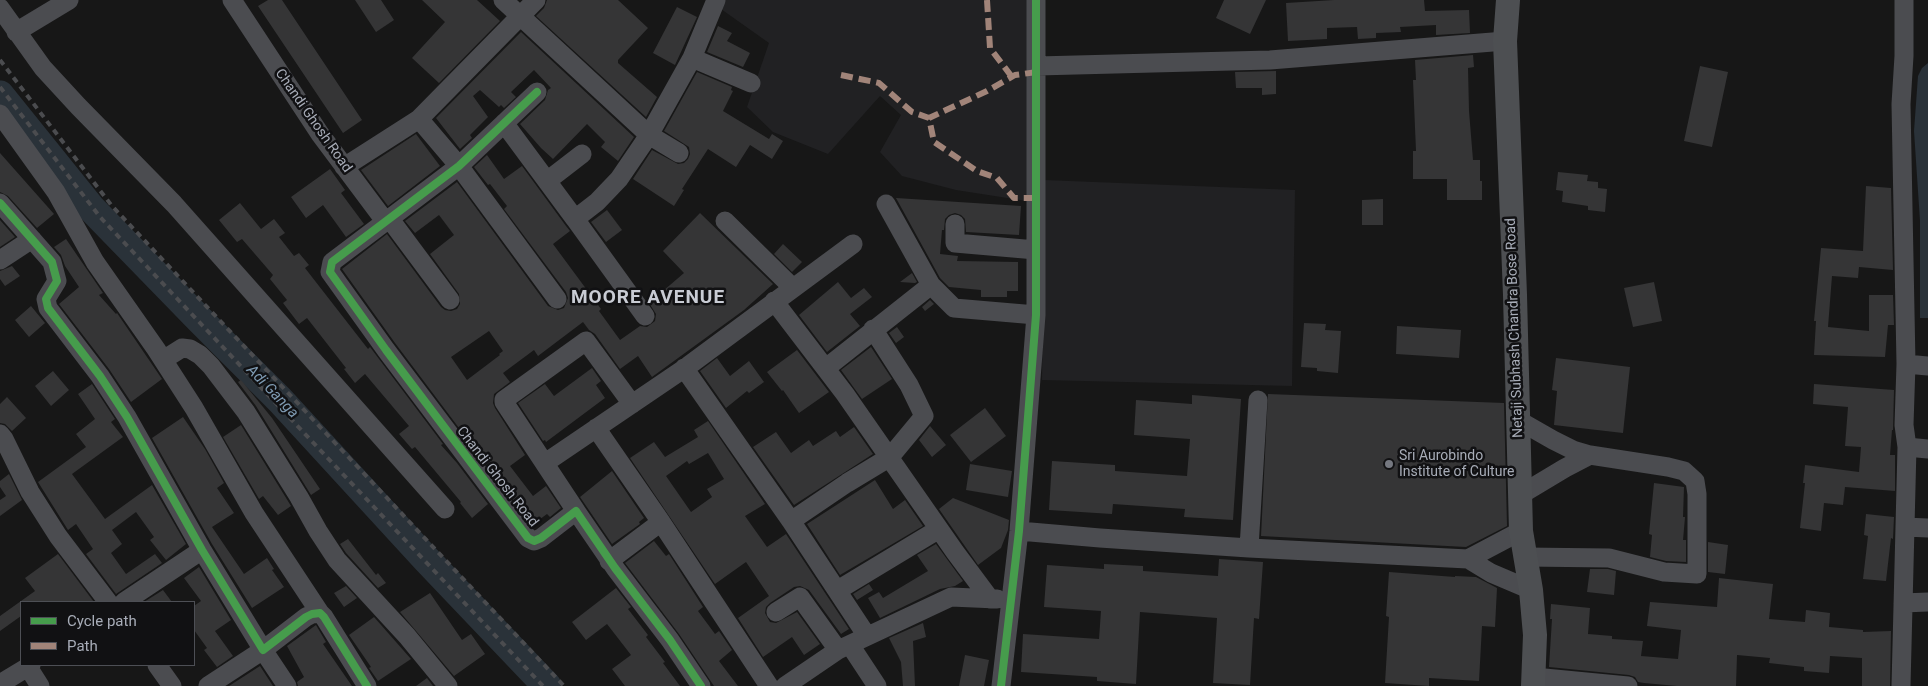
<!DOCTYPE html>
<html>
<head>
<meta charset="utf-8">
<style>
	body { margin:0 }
	#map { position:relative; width:1928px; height:686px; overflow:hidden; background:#171717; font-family:Roboto,sans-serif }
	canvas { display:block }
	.legend { position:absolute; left:20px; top:601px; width:175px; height:65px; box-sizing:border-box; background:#111113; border:1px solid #4d4f55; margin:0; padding:6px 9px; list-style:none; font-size:15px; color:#a8adb8 }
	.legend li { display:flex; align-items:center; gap:10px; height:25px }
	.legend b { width:25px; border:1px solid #4d4f55 }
</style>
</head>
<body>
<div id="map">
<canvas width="1928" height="686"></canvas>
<ul class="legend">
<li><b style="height:6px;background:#469c4c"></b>Cycle path</li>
<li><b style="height:6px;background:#a18479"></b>Path</li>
</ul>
</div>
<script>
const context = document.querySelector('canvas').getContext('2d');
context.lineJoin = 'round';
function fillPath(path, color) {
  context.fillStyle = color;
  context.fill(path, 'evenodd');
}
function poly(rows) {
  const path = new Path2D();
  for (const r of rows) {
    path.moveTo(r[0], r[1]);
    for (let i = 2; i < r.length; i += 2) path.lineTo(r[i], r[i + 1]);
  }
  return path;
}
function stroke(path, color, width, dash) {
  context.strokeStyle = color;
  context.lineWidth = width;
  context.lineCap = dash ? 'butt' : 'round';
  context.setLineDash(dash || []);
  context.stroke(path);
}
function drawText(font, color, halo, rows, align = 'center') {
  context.font = font + ' Roboto,sans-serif';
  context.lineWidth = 5;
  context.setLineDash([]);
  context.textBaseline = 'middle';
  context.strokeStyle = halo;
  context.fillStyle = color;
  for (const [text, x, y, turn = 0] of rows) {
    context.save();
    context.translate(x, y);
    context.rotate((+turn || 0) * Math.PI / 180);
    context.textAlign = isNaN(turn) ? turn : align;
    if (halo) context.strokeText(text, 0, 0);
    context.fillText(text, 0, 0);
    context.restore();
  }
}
fillPath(poly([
	[723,0,1032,0,1033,202,956,190,902,176,880,152,901,115,880,96,828,154,773,132,747,107,769,43,721,9],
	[1044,180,1295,190,1292,386,1042,380]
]), '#212123');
fillPath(poly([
	[1928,63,1928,318,1920,318,1920,221,1914,131,1918,76,1922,68]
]), '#2a3239');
stroke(poly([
	[0,95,91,208,199,319,280,400,426,559,547,686]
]), '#2a3239', 29);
fillPath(poly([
	[268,0,282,0,362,120,343,133,258,6],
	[355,0,381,0,394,20,376,32],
	[422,0,477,0,500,21,439,83,412,58,445,22],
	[547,0,618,0,648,28,618,60,618,63,657,97,646,117,536,16,544,8],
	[1224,0,1266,0,1250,34,1216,18],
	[1334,0,1424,0,1425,11,1469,10,1470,33,1436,35,1436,25,1400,27,1401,32,1376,33,1376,38,1358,39,1357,27,1327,28,1327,39,1288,41,1286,3],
	[677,7,697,17,675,65,653,53],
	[718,26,732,33,727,41,750,53,743,67,707,52],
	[521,32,634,137,618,161,601,147,605,142,587,124,553,159,541,148,520,124,545,100,548,90,551,88,534,70,511,92,516,97,504,108,501,105,499,107,480,90,473,96,488,117,470,135,472,138,460,149,436,118],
	[1473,55,1474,67,1468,68,1469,111,1473,160,1480,160,1480,181,1482,181,1482,200,1447,200,1447,179,1413,179,1413,151,1416,151,1413,80,1416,80,1415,60],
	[1700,66,1728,72,1712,147,1684,141],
	[1276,71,1276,94,1262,95,1262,88,1236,88,1235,72],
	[697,72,732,87,731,90,733,91,723,111,769,139,772,134,783,141,772,159,750,145,736,167,708,149,682,189,684,190,674,206,633,179,652,150,678,164,684,163,688,159,690,154,689,147,664,131],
	[416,134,440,166,388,206,361,170],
	[0,153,54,214,37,228,8,196,0,192],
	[487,155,504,179,522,166,566,226,570,231,553,244,601,309,599,311,620,340,640,326,647,327,655,321,656,314,649,303,684,273,663,251,700,213,773,284,744,310,652,377,638,356,620,369,595,334,589,330,583,322,538,356,534,350,503,373,510,382,494,394,493,403,495,408,525,455,510,466,533,496,546,486,561,508,550,517,547,514,532,525,395,343,342,269,387,234,441,307,445,310,451,311,457,309,460,304,459,294,430,254,454,235,439,215,415,233,405,221,457,182,548,306,558,310,564,308,568,298,566,292,504,209,507,206,490,184,488,185,474,167],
	[489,331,503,351,499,354,500,355,467,380,451,357],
	[330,169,345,190,341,193,364,224,346,237,323,205,306,218,291,197],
	[1558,172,1588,175,1587,181,1598,182,1598,188,1607,189,1605,212,1588,210,1588,206,1562,202,1563,191,1556,190],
	[1866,186,1891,188,1893,270,1859,267,1858,278,1832,276,1828,327,1869,331,1869,295,1893,295,1894,325,1888,325,1885,357,1814,355,1816,321,1814,321,1821,248,1863,251],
	[896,198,1021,206,1019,235,966,232,965,219,961,215,955,213,949,215,945,219,944,230,942,230,940,254,958,256,957,261,1018,262,1018,291,1007,291,1007,297,981,297,981,290,949,287,940,278],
	[1383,199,1383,225,1362,225,1362,200],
	[240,203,261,229,274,219,285,233,279,237,294,256,299,253,309,265,305,268,368,349,370,347,443,444,441,445,457,463,488,504,472,518,460,503,461,502,415,447,412,449,399,434,409,426,365,374,355,383,344,369,346,368,307,318,299,324,283,303,287,300,270,279,273,275,242,239,237,242,219,220],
	[607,210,622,230,606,242,591,222],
	[0,220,15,237,0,247],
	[66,239,103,293,99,295,116,314,117,313,162,379,131,402,109,369,59,304,79,287,65,266,61,255,54,247],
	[783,244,802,262,792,272,774,254],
	[12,266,20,276,5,286,0,279,0,271],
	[912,273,917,282,915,283,900,282],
	[838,282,851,298,864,288,872,297,850,314,860,326,827,352,799,315],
	[1654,282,1662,321,1633,327,1624,288],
	[930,300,934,304,925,311,922,307],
	[31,306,45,323,29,337,15,320],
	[1304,323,1326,324,1325,330,1341,331,1338,373,1317,371,1317,368,1301,367],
	[1397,326,1461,330,1459,358,1396,354],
	[897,327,904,337,896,343,889,333],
	[871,347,892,379,862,399,841,370],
	[797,350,829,392,799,413,783,390,782,391,767,372],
	[717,358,730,376,749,361,764,382,749,393,747,391,726,408,700,371],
	[1556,358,1630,367,1623,433,1554,425,1557,391,1552,390],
	[592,368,601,381,596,385,605,398,546,442,545,440,543,441,518,403,545,384,554,396],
	[53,371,69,390,51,406,35,386],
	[241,380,272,418,320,489,311,495,256,406,238,382],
	[92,384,115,419,111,422,123,437,72,474,105,519,152,485,186,544,166,560,150,540,154,537,136,512,112,530,122,544,111,553,126,574,155,554,162,563,116,594,86,554,93,549,76,524,68,530,38,482,86,447,76,434,95,419,78,394],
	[1814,384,1894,390,1893,430,1892,430,1890,455,1895,455,1895,491,1845,487,1843,505,1824,503,1821,531,1800,528,1805,483,1803,483,1805,465,1859,472,1861,447,1845,446,1848,407,1813,404],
	[1268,394,1504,403,1507,526,1466,547,1261,536],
	[1192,395,1241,399,1233,520,1184,517,1185,509,1113,504,1112,514,1049,510,1052,461,1115,465,1115,471,1187,476,1190,439,1134,435,1136,400,1192,404],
	[7,397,26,418,12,431,5,424,0,423,0,404],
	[985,408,1006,436,971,462,950,435],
	[183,417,205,449,224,483,217,488,234,513,212,527,244,574,267,558,274,569,272,570,284,587,252,608,212,544,152,438],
	[708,421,765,504,745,516,767,547,786,534,849,629,841,634,809,590,800,586,794,587,770,603,766,607,765,613,770,622,776,623,797,612,820,644,804,655,792,637,763,657,738,618,769,596,746,562,715,584,630,458,654,442,665,457,698,437,694,430],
	[708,453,724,479,707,489,712,497,691,512,666,476,687,461,689,464],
	[241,425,291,506,278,515,263,496,259,499,223,437],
	[930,426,946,445,932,457,919,440],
	[854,427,873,454,794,505,753,447,776,432,791,453,809,440,813,446,836,431,840,437],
	[970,464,1012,471,1008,497,966,490],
	[612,471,644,518,639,522,640,524,612,544,580,497],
	[9,474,22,500,0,516,0,500,6,496,0,487,0,481],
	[875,480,893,509,905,500,923,526,840,575,807,524],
	[1654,483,1684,487,1683,517,1685,517,1683,540,1686,540,1686,562,1666,561,1650,557,1652,535,1649,534],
	[953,498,1009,520,1008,530,1001,548,978,565,939,509],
	[1866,514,1894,517,1893,539,1891,538,1886,581,1863,579,1868,536,1864,535],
	[348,539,376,575,378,573,386,583,378,588,346,553,340,544],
	[654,541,666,556,669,554,696,596,703,607,698,611,715,634,719,631,732,650,719,661,738,686,714,686,679,634,625,563],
	[1708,542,1728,545,1725,574,1708,572],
	[936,544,963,581,955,586,940,589,880,618,868,598,879,592,883,598,928,571,917,555],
	[58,554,94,602,21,602,21,616,0,631,0,616,35,591,25,578],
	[1219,559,1263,562,1259,619,1254,618,1250,685,1213,683,1217,618,1140,612,1136,684,1097,681,1097,677,1021,672,1023,634,1099,639,1101,611,1044,607,1047,565,1104,569,1104,564,1143,566,1143,571,1218,576],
	[199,567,231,620,215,631,233,656,217,667,204,650,207,648,194,630,194,606,201,601,184,578],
	[1590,569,1608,569,1616,571,1614,595,1587,592],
	[1389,572,1455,577,1455,576,1476,577,1497,588,1495,627,1482,626,1479,681,1429,678,1429,686,1385,683,1389,617,1386,616],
	[1719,578,1773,584,1769,619,1805,622,1806,610,1830,613,1829,627,1863,630,1863,632,1891,631,1890,686,1862,686,1862,658,1830,656,1829,673,1804,671,1804,667,1769,663,1770,658,1737,655,1736,686,1677,686,1644,683,1638,682,1635,677,1629,675,1549,667,1552,619,1550,619,1551,604,1590,608,1588,634,1612,636,1612,639,1643,641,1641,656,1678,659,1681,630,1647,626,1650,602,1717,607],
	[869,584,873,590,857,600,853,594],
	[346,586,357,598,344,607,334,593],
	[616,588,631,607,628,609,648,635,646,637,665,662,663,663,680,686,625,686,612,669,631,655,607,624,586,640,572,622],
	[163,590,172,602,144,602],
	[430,593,462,640,471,634,485,654,454,676,400,612],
	[374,617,411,659,378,681,369,668,371,667,349,635],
	[923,623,926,637,913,641,915,686,903,686,901,662,889,638],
	[316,625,326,642,323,644,352,686,298,686,297,682,304,677,287,646],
	[965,655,989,660,984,686,959,686],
	[260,666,273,686,229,686],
	[427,678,433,686,416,686]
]), '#353536');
stroke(poly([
	[232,0,320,134,385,221],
	[503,0,649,135,679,153],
	[0,8,43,68,78,106,174,204,445,509],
	[16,32,69,0],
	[692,58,751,83],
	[1037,66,1270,60,1505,41],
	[537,92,459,166,332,262,330,272,386,350,528,538,534,541,541,538,576,511,615,568,670,640,701,686],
	[0,114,56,192,95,262,156,349,194,408,254,513,320,613],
	[419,119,459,166,557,299],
	[504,123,575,219],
	[344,167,419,119,536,0],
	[547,181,582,154],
	[0,203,52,262,57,281,46,299,48,308,100,376,127,417,202,550,263,650,306,617,312,614,320,613,324,617,367,686],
	[886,204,931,285,954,308,1036,315],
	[389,218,450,300],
	[725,221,793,288],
	[955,224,955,243,1036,250],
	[0,260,32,239],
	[774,301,845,394,955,552,990,599],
	[645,316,575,219,597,202,619,179,649,135,692,58,716,0],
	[163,360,182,348,190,349,200,355,211,366,246,412,299,497,318,531,337,560,407,636,448,686],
	[1906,364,1928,366],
	[684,368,791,521,847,483,890,457,924,416,909,385,873,329],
	[826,368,931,285],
	[1518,420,1553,440,1573,450,1590,455,1668,467,1684,471,1695,481,1697,494,1697,574,1664,572,1609,558,1525,557],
	[596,428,661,522],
	[0,434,4,439,30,492,58,536,108,602],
	[1907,447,1928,449],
	[545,463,688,366,853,244],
	[1520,495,1565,468,1590,455],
	[576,511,504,402,504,400,586,341,632,404],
	[791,521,867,636],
	[1905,527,1928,528],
	[1019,531,1100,538,1249,548,1468,559,1521,531],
	[1249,548,1258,400],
	[1468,559,1491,573,1531,590],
	[609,561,661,522,769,686],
	[838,590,939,529],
	[124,602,202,550],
	[1903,603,1928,602],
	[776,612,800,597,838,650],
	[850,645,877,686],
	[157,665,172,686],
	[28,667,40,686],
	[1534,677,1628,686],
	[0,684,31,665],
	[208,686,263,650,287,686],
	[785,686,838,650,951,597,997,599],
	[1001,686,1019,531,1036,315,1036,0],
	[1901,686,1907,447,1904,425,1906,364,1901,104,1904,56,1904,0]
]), '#4b4c50', 19);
stroke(poly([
	[1508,0,1505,41,1515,295,1521,531,1531,590,1535,635,1533,686]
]), '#4d4f52', 24);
stroke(poly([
	[0,60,112,206,564,686],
	[0,87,100,217,543,686]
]), '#4b4c4f', 4, [6, 5]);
stroke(poly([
	[987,0,990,48,1012,77],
	[1037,72,1015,75,987,91,929,118,934,142,977,171,997,178,1014,198,1037,198],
	[841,75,879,83,912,112,929,118]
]), '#a18479', 6, [12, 6]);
stroke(poly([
	[537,92,459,166,332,262,330,272,386,350,528,538,534,541,541,538,576,511,615,568,670,640,701,686],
	[0,203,52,262,57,281,46,299,48,308,100,376,127,417,202,550,263,650,306,617,312,614,320,613,324,617,367,686],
	[1001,686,1019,531,1036,315,1036,0]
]), '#469c4c', 8);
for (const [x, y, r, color] of [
	[1389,464,5,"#757880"]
]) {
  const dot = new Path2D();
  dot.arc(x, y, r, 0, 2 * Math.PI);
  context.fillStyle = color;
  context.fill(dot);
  stroke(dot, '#111113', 2);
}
drawText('14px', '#a8adb8', '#111113', [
	["Chandi Ghosh Road",313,121,55],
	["Netaji Subhash Chandra Bose Road",1515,328,-92],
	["Chandi Ghosh Road",497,477,52]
]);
drawText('14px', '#a8adb8', '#111113', [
	["Sri Aurobindo",1399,456],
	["Institute of Culture",1399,472]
], 'left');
drawText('italic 15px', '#7f9bb3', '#111113', [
	["Adi Ganga",272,392,46]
]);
context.letterSpacing = '1px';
drawText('bold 19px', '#c9ccd4', '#111113', [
	["MOORE AVENUE",648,298]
]);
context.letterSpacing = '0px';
</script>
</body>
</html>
